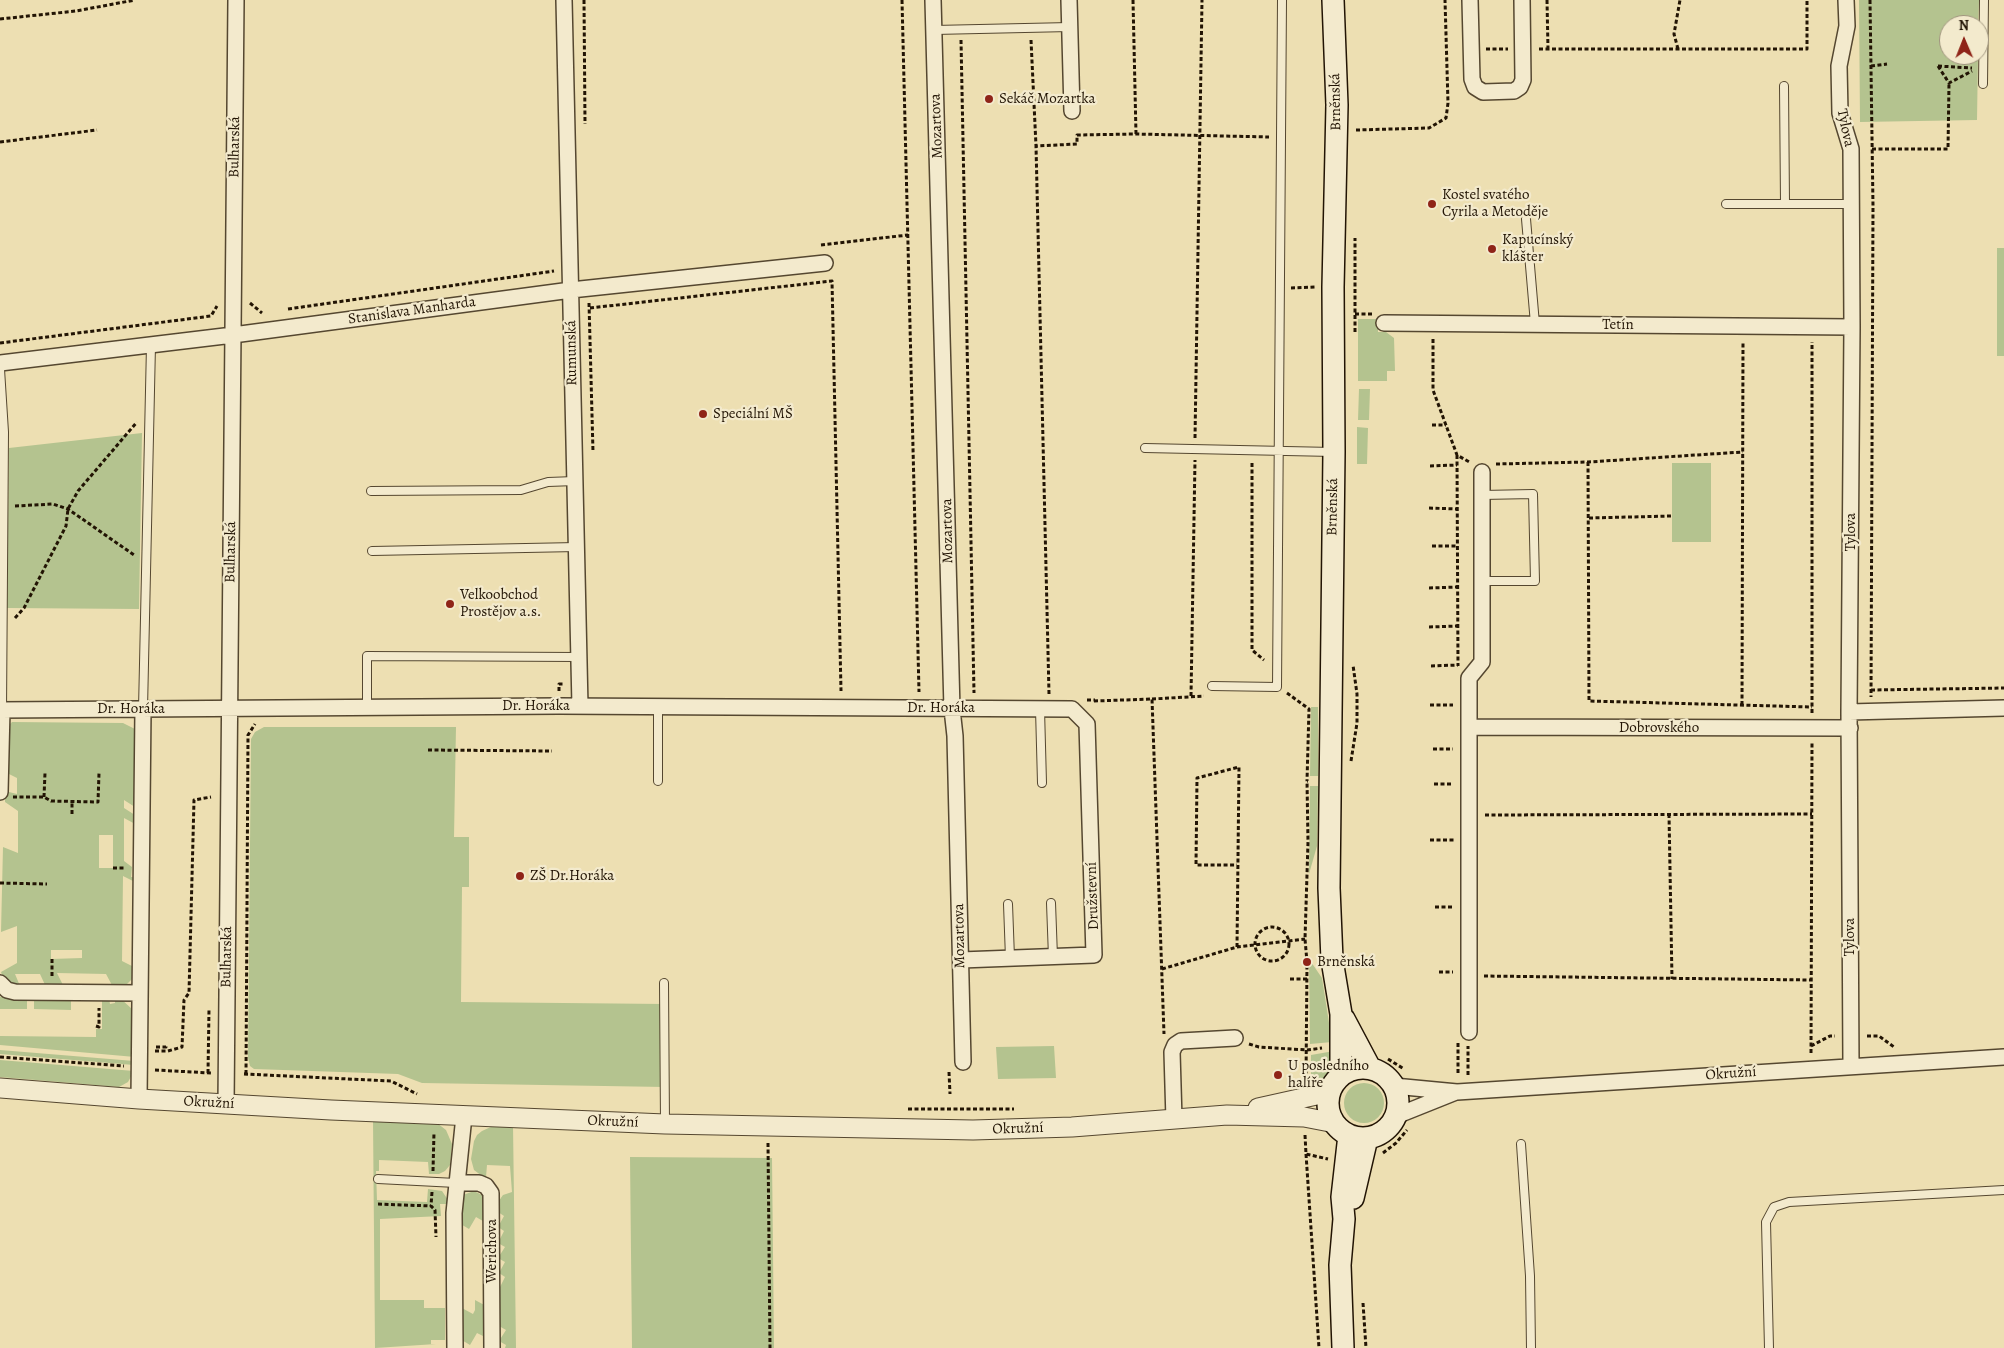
<!DOCTYPE html>
<html>
<head>
<meta charset="utf-8">
<style>
	body { margin:0 }
	#map { position:relative; width:2004px; height:1348px; overflow:hidden; background:#eddfb2; font-family:Alegreya,serif }
	canvas { display:block }
	.north { position:absolute; left:1939px; top:15px; width:50px; height:50px; box-sizing:border-box; background:#f3eacd; border:1px solid #9f947d; border-radius:50%; rotate:359deg; font-size:14px; font-weight:700; line-height:20px; text-align:center; color:#221404 }
	.north::after { content:''; display:block; margin:auto; width:18px; height:22px; background:#8f2418; clip-path:polygon(50% 0,100% 100%,50% 72%,0 100%) }
</style>
</head>
<body>
<div id="map">
<canvas width="2004" height="1348"></canvas>
<div class="north">N</div>
</div>
<script>
const context = document.querySelector('canvas').getContext('2d');
context.lineJoin = 'round';
function fillPath(path, color) {
  context.fillStyle = color;
  context.fill(path, 'evenodd');
}
function poly(rows) {
  const path = new Path2D();
  for (const r of rows) {
    if (r.length === 3) {
      path.moveTo(r[0] + r[2], r[1]);
      path.arc(r[0], r[1], r[2], 0, 2 * Math.PI);
      continue;
    }
    path.moveTo(r[0], r[1]);
    for (let i = 2; i < r.length; i += 2) path.lineTo(r[i], r[i + 1]);
  }
  return path;
}
function stroke(path, color, width, dash) {
  context.strokeStyle = color;
  context.lineWidth = width;
  context.lineCap = dash ? 'butt' : 'round';
  context.setLineDash(dash || []);
  context.stroke(path);
}
function drawText(font, color, halo, rows, align = 'center') {
  context.font = font + ' Alegreya,serif';
  context.lineWidth = 4.5;
  context.setLineDash([]);
  context.textBaseline = 'middle';
  context.strokeStyle = halo;
  context.fillStyle = color;
  for (const [text, x, y, turn = 0] of rows) {
    context.save();
    context.translate(x, y);
    context.rotate((+turn || 0) * Math.PI / 180);
    context.textAlign = isNaN(turn) ? turn : align;
    if (halo) context.strokeText(text, 0, 0);
    context.fillText(text, 0, 0);
    context.restore();
  }
}
fillPath(poly([
	[1859,0,1979,0,1978,25,1949,25,1949,55,1978,55,1977,120,1860,122],
	[1997,248,2004,248,2004,356,1997,356],
	[1358,319,1378,319,1378,332,1386,332,1394,338,1395,371,1387,371,1387,381,1358,381],
	[1359,389,1370,389,1369,420,1358,420],
	[1357,427,1368,428,1367,464,1357,464],
	[142,433,139,609,7,608,9,448],
	[1672,463,1711,463,1711,542,1672,542],
	[1311,707,1318,707,1318,776,1310,776],
	[12,722,123,723,135,729,138,734,138,809,124,800,124,808,138,817,137,825,124,818,124,861,132,867,131,877,137,877,137,883,123,876,122,961,136,968,132,979,125,986,113,987,106,974,57,973,64,987,46,987,40,974,15,974,20,986,11,984,2,975,1,972,17,963,17,926,1,932,3,847,18,853,18,811,5,802,5,791,17,794,17,778,5,772,9,725],
	[99,835,113,835,113,868,99,868],
	[51,950,82,950,82,958,51,959],
	[264,727,456,727,454,837,469,837,469,887,462,887,461,1002,665,1004,665,1087,422,1083,398,1074,254,1069,250,1066,248,1058,251,739,255,732],
	[1310,786,1318,786,1317,846,1309,874],
	[1309,959,1322,978,1332,1042,1310,1044],
	[0,997,27,997,27,1009,0,1009],
	[34,997,71,998,71,1010,34,1009],
	[102,998,109,998,110,1004,115,1003,115,998,121,999,132,1009,135,1057,0,1045,0,1036,96,1037,96,1029,102,1029],
	[1054,1046,1056,1078,998,1079,996,1047],
	[0,1050,134,1061,134,1065,0,1054],
	[1334,1051,1330,1073,1324,1080,1311,1085,1311,1055],
	[0,1060,122,1070,134,1071,128,1082,119,1087,0,1077],
	[1364,1103,20],
	[373,1120,437,1123,446,1130,452,1144,450,1165,445,1171,439,1174,429,1174,428,1162,379,1160,379,1171,376,1171,377,1200,427,1202,428,1189,442,1191,448,1200,449,1204,440,1204,441,1216,380,1219,380,1300,424,1300,424,1308,445,1308,445,1340,431,1340,431,1344,436,1344,375,1348],
	[495,1125,513,1125,516,1348,505,1348,506,1345,499,1341,506,1330,499,1326,499,1289,505,1277,499,1273,505,1262,498,1258,505,1247,498,1243,504,1231,498,1227,504,1216,498,1212,498,1202,503,1195,512,1192,510,1166,487,1165,486,1177,482,1176,474,1170,471,1159,474,1141,477,1135,482,1131],
	[630,1157,772,1158,774,1348,632,1348],
	[474,1191,482,1195,485,1198,488,1224,476,1217,469,1229,459,1223,463,1195],
	[475,1300,488,1307,489,1339,477,1333,470,1345,460,1339,460,1307,473,1314,475,1310]
]), '#b4c38f');
const service = poly([
	[934,30,1070,27],
	[1983,84,1984,0],
	[1784,86,1785,204],
	[1726,204,1851,204],
	[1526,219,1535,324],
	[0,369,4,432,2,710],
	[1145,448,1333,452],
	[371,491,521,490,548,482,575,481],
	[1482,495,1533,494,1535,581,1482,581],
	[372,551,577,547],
	[1212,686,1277,687,1282,0],
	[367,707,367,656,579,657],
	[658,707,658,781],
	[143,709,151,345],
	[1040,709,1042,783],
	[1051,903,1053,957],
	[1008,904,1010,958],
	[664,983,665,1124],
	[1521,1144,1530,1276,1531,1348],
	[378,1179,456,1183],
	[1769,1348,1766,1222,1774,1207,1789,1202,2004,1190]
]);
const minor = poly([
	[564,0,580,706],
	[933,0,952,709,955,736,963,1062],
	[1069,0,1072,111],
	[1470,0,1472,79,1475,87,1483,92,1514,91,1520,87,1523,80,1522,0],
	[1846,0,1847,26,1839,66,1840,113,1851,149,1852,327,1849,712,1851,1066],
	[1384,323,1852,327],
	[0,363,233,335,571,290,825,263],
	[0,710,559,706,1072,709,1087,724,1094,955,961,960],
	[1849,712,2004,708],
	[1469,727,1850,728],
	[0,792,2,710],
	[0,983,7,990,15,992,140,993],
	[1469,1032,1469,678,1482,662,1482,472],
	[1394,1086,1457,1092,2004,1057],
	[139,1099,143,709],
	[226,1104,236,0],
	[1396,1116,1456,1092],
	[1174,1120,1172,1052,1175,1045,1181,1041,1235,1038],
	[456,1183,479,1183,486,1186,491,1193,492,1348],
	[455,1348,454,1213,464,1116]
]);
const tertiary = poly([
	[0,1088,139,1099,331,1110,665,1124,973,1130,1072,1127,1227,1115,1304,1117,1335,1123],
	[1258,1108,1330,1092]
]);
const secondary = poly([
	[1333,0,1337,105,1333,287,1334,452,1329,888,1332,960,1341,1014,1341,1075],
	[1344,1019,1370,1068],
	[1363,1103,35],
	[1353,1198,1367,1138],
	[1343,1348,1340,1265,1344,1219,1342,1197,1349,1135]
]);
stroke(service, '#554730', 10);
stroke(minor, '#554730', 18);
stroke(tertiary, '#554730', 21);
stroke(secondary, '#221404', 24);
stroke(poly([
	[584,0,585,124],
	[902,0,919,692],
	[1133,0,1136,134],
	[1547,0,1548,49],
	[1870,0,1873,206,1871,697],
	[0,19,76,11,135,0],
	[961,40,974,693],
	[1031,40,1036,146],
	[1486,49,1508,49],
	[1539,49,1807,49,1807,0],
	[1678,49,1674,34,1680,0],
	[1871,66,1887,64],
	[1938,66,1949,83,1972,71],
	[1938,66,1972,68],
	[1356,130,1429,128,1446,118,1448,103,1445,0],
	[0,142,97,130],
	[1872,149,1948,149,1949,83],
	[821,245,908,235],
	[1291,288,1315,287],
	[250,303,262,313],
	[589,303,593,452],
	[590,308,832,281,841,691],
	[288,309,554,271],
	[1355,314,1372,314],
	[1355,332,1355,238],
	[1433,339,1433,390,1457,455,1471,463],
	[0,343,211,316,217,306],
	[1432,425,1446,425],
	[1195,438,1202,0],
	[1457,455,1458,666],
	[1588,462,1589,701,1812,707],
	[1252,463,1252,650,1264,660],
	[1496,464,1588,462,1743,452],
	[1430,466,1457,465],
	[15,506,53,504,68,509,134,555],
	[1429,508,1457,509],
	[1589,518,1672,516],
	[1432,546,1457,546],
	[1429,588,1458,587],
	[15,618,24,608,66,526,68,509,78,491,137,422],
	[1429,627,1458,626],
	[1431,666,1458,665],
	[1871,690,2004,688],
	[559,691,559,684,565,684],
	[1287,693,1309,709,1307,781],
	[1049,694,1036,146,1077,144,1077,135,1136,134,1269,137],
	[1191,696,1195,460],
	[1152,699,1204,696],
	[1087,700,1095,700],
	[1094,701,1152,699,1164,1034],
	[1430,705,1453,705],
	[1742,705,1743,342],
	[1812,713,1812,342],
	[1433,749,1453,749],
	[428,750,552,751],
	[1351,761,1357,723,1357,694,1353,665],
	[1434,784,1453,784],
	[13,797,44,797,51,801,98,802,99,773],
	[44,797,45,773],
	[72,814,72,801],
	[1669,814,1672,979],
	[1485,815,1812,814],
	[1430,840,1454,840],
	[113,868,125,868],
	[0,883,47,884],
	[1435,907,1454,907],
	[1272,944,17],
	[1237,947,1239,767,1197,778,1196,865,1237,865],
	[52,959,52,978],
	[1162,969,1237,947,1305,939],
	[1439,972,1453,972],
	[1484,976,1811,980],
	[1290,979,1307,979],
	[96,1026,99,1027,99,1008],
	[1867,1036,1879,1036,1894,1047],
	[1458,1043,1458,1075],
	[1249,1044,1259,1047,1307,1050,1322,1048],
	[1811,1046,1830,1036,1835,1036],
	[156,1047,166,1047,166,1044],
	[155,1051,168,1051,182,1047,184,1000,189,993,194,800,211,797],
	[1811,1053,1812,742],
	[0,1057,124,1066],
	[1388,1059,1404,1069],
	[155,1070,211,1073],
	[949,1072,950,1094],
	[208,1073,209,1009],
	[244,1074,391,1081,417,1094],
	[246,1074,248,735,255,724],
	[1468,1075,1468,1046],
	[1306,1080,1307,962,1305,939,1308,842,1307,781,1308,781],
	[908,1109,1014,1109],
	[1305,1135,1306,1154,1328,1159],
	[768,1143,770,1348],
	[1383,1153,1396,1143,1407,1130],
	[1306,1154,1319,1348],
	[433,1171,434,1132],
	[432,1192,431,1206,435,1210,436,1237],
	[378,1204,431,1206],
	[1363,1303,1366,1348]
]), '#221404', 3, [4, 2.5]);
stroke(service, '#f3eacd', 8);
stroke(minor, '#f3eacd', 15);
stroke(tertiary, '#f3eacd', 19);
stroke(secondary, '#f3eacd', 21);
for (const [x, y, r, color] of [
	[989,99,5,"#8f2418"],
	[1432,204,5,"#8f2418"],
	[1492,249,5,"#8f2418"],
	[703,414,5,"#8f2418"],
	[450,604,5,"#8f2418"],
	[520,876,5,"#8f2418"],
	[1307,962,5,"#8f2418"],
	[1278,1075,5,"#8f2418"]
]) {
  const dot = new Path2D();
  dot.arc(x, y, r, 0, 2 * Math.PI);
  context.fillStyle = color;
  context.fill(dot);
  stroke(dot, '#f3eacd', 2);
}
drawText('15px', '#221404', '#f3eacd', [
	["Sekáč Mozartka",999,99],
	["Kostel svatého",1442,195],
	["Cyrila a Metoděje",1442,212],
	["Kapucínský",1502,240],
	["klášter",1502,257],
	["Speciální MŠ",713,414],
	["Velkoobchod",460,595],
	["Prostějov a.s.",460,612],
	["ZŠ Dr.Horáka",530,876],
	["Brněnská",1317,962],
	["U posledního",1288,1066],
	["halíře",1288,1083]
], 'left');
drawText('15px', '#221404', '#f3eacd', [
	["Brněnská",1336,102,-91],
	["Mozartova",937,126,-92],
	["Tylova",1845,128,78],
	["Bulharská",235,147,-89],
	["Stanislava Manharda",412,311,-8],
	["Tetín",1618,325],
	["Rumunská",572,353,-91],
	["Brněnská",1333,507,-89],
	["Mozartova",948,531,-91],
	["Tylova",1851,532,-90],
	["Bulharská",231,552,-89],
	["Dr. Horáka",536,706],
	["Dr. Horáka",941,708],
	["Dr. Horáka",131,709],
	["Dobrovského",1659,728],
	["Družstevní",1093,896,-92],
	["Mozartova",960,936,-91],
	["Tylova",1850,937,-90],
	["Bulharská",227,957,-89],
	["Okružní",1731,1074,-4],
	["Okružní",209,1103,3],
	["Okružní",613,1122,2],
	["Okružní",1018,1129,-2],
	["Werichova",492,1251,-90]
]);
</script>
</body>
</html>
